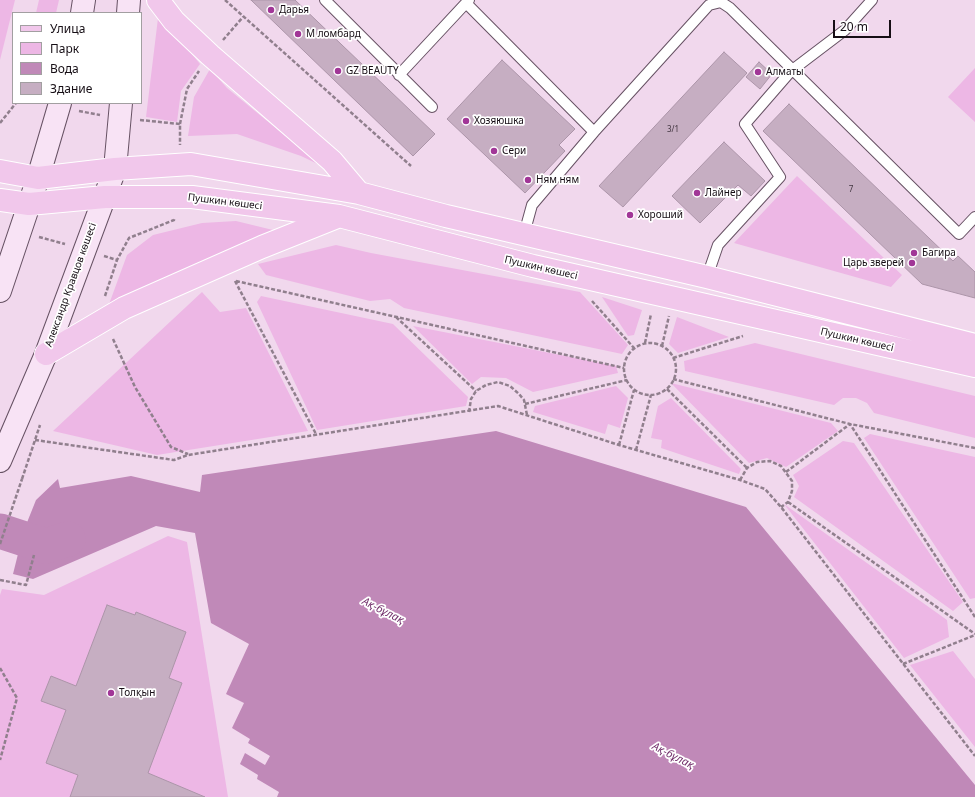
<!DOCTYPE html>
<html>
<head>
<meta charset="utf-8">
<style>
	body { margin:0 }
	#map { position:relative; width:975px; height:797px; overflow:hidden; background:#f1d8ed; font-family:"Noto Sans",sans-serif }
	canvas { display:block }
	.legend { position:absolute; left:12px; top:12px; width:130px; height:92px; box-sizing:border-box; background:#fff; border:1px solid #a29fa1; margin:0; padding:5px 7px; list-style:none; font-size:12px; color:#160e15 }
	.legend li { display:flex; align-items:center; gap:8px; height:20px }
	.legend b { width:20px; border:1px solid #a29fa1 }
	.scale { position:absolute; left:833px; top:20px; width:58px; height:18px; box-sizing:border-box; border:2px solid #160e15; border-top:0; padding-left:5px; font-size:12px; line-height:14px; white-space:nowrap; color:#160e15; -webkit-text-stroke:3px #fff; paint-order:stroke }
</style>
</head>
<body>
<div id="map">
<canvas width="975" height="797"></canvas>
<ul class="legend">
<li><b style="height:5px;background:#f1c7eb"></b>Улица</li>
<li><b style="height:11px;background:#edb7e5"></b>Парк</li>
<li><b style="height:11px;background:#c089b8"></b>Вода</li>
<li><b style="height:11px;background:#c6aec2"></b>Здание</li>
</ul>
<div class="scale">20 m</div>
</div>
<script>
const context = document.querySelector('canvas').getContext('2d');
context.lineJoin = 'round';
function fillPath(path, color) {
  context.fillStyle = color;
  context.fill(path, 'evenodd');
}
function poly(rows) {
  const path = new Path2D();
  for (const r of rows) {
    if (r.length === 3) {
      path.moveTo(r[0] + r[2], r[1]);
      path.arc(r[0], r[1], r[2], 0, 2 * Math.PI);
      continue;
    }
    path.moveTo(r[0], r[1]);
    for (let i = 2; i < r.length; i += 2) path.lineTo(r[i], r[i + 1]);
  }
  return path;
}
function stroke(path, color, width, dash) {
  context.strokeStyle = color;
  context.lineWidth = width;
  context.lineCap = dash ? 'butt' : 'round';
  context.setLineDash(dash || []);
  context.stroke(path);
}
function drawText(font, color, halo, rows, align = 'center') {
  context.font = font + ' "Noto Sans",sans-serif';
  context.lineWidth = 3.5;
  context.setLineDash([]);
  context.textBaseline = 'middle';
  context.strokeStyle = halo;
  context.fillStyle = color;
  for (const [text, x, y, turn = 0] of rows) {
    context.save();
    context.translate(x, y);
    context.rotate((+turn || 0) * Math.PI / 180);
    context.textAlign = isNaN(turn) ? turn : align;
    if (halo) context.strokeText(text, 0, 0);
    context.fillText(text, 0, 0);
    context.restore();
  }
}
fillPath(poly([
	[0,0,15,0,0,60],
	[39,0,59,0,56,13,36,13],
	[158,18,164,20,200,64,181,91,177,122,146,117],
	[975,68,975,122,948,97],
	[210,69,227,88,322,166,301,156,237,134,188,136,194,97],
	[797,176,902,275,891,287,734,243],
	[236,221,273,230,108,307,127,255,153,235,202,223],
	[336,245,371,253,580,292,628,345,622,354,404,308,390,299,370,301,266,275,258,264],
	[202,292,220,312,246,308,308,431,157,455,53,431],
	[261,296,393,324,468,397,466,406,317,430,257,302],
	[602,297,642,310,634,335,628,336],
	[677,317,729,337,678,353,669,344],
	[413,326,616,366,618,373,533,392,506,378,481,377,472,384],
	[755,343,975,396,975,438,874,413,867,403,856,398,843,398,834,405,685,371,684,361],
	[671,383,831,423,838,431,786,467,767,458,749,463],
	[616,386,628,398,620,428,608,424,605,434,533,412,535,406],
	[671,398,741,469,739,474,661,448,662,440,651,438,658,406],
	[870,434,975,457,975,598,970,599,864,438],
	[843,441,854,443,963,602,953,611,794,497,799,486,793,475],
	[784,504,947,620,949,637,904,658],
	[168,536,187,542,228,797,0,797,0,595,2,589,44,595],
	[953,651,975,679,975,747,910,665]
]), '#edb7e5');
fillPath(poly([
	[496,431,746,507,975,785,975,797,277,797,279,792,257,779,258,775,240,764,245,753,265,765,270,756,248,743,250,739,232,728,244,703,226,694,249,644,211,623,195,533,156,526,33,579,13,574,24,530,36,500,58,479,60,488,131,476,200,492,202,475]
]), '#c089b8');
stroke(poly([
	[0,531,46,546,68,539]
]), '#c089b8', 35);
const building = poly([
	[251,0,295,0,435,134,413,156,251,0],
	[724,52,747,73,623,207,599,186,724,52],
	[502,60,575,129,559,145,565,151,525,193,447,119,502,60],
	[759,62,772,74,760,89,746,77,759,62],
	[789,104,953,261,958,256,975,272,975,298,922,284,763,131,789,104],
	[724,142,765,181,751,196,738,185,700,223,672,196,724,142],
	[107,605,135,615,136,612,186,632,169,678,182,683,148,773,205,797,70,797,78,775,46,763,66,710,41,701,51,676,76,686,107,605]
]);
fillPath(building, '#c6aec2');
stroke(building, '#ac95a9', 1);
const service = poly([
	[325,0,432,107],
	[469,0,466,3,594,132],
	[399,75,466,3],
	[524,234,532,205,594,132,709,5,721,2,730,8,959,234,975,217],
	[707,277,718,245,780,177,745,124,791,71,845,30,872,0]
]);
const secondary = poly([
	[82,13,84,0],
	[128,13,129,0],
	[0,291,38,178,60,103],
	[0,461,46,354,115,169,121,103]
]);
const primary = poly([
	[158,0,174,21,210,55,332,161,359,193],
	[0,171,38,178,115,169,191,164,359,193,446,216,707,277,975,345],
	[0,200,29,204,105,197,192,197,339,216,533,266,975,366],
	[46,354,124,308,262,247,337,217]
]);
stroke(service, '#665163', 12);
stroke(secondary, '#665163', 24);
stroke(primary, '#fff', 24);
stroke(poly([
	[225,0,411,166],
	[223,40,243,17],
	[79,111,100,115],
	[140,120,180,124,180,145],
	[0,123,16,103],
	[180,124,187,89,199,71],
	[39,237,65,244],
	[104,256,117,260,129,238,174,220,174,218],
	[235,281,316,434],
	[236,281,624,368],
	[105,296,117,260],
	[592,301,634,348],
	[396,317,476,391],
	[113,339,135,387,171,447,188,454],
	[645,343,651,314],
	[650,369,26],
	[662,346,669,316],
	[673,358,743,336],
	[673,379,850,424,975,448],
	[667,389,747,468],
	[525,404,627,380],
	[469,412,471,399,476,391,486,385,498,382,510,386,519,394,524,400,527,415],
	[35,440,174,460,188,455,498,406,619,445,740,480,765,489,781,507,975,756],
	[619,445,634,390],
	[636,450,651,395],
	[786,472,850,424,975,617],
	[22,479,40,425],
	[740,480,747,468,757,462,770,461,781,466,792,481,792,491,788,502,781,507],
	[788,502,975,634],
	[0,580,26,585,34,555],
	[903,664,975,635],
	[0,668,17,698,0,760]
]), '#907f8d', 2.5, [4, 2]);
stroke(service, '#fff', 10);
stroke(secondary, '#f8e3f5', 22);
stroke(primary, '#f1c7eb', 22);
stroke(poly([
	[0,544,22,479]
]), '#907f8d', 2.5, [4, 2]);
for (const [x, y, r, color] of [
	[271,10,4,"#a13697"],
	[298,34,4,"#a13697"],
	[338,71,4,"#a13697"],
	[758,72,4,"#a13697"],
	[466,121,4,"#a13697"],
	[494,151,4,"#a13697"],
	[528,180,4,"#a13697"],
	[697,193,4,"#a13697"],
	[630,215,4,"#a13697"],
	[914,253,4,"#a13697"],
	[912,263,4,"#a13697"],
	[111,693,4,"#a13697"]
]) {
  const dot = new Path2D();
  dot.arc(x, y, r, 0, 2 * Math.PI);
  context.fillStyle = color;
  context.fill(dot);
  stroke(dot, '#fff', 1.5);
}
drawText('8px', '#423640', null, [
	["3/1",673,130],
	["7",851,190]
]);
drawText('10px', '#160e15', '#fff', [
	["Дарья",279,10],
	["М ломбард",306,34],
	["GZ BEAUTY",346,71],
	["Алматы",766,72],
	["Хозяюшка",474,121],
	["Сери",502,151],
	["Ням ням",536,180],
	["Лайнер",705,193],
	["Хороший",638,215],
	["Багира",922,253],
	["Царь зверей",904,263,"right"],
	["Толқын",119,693]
], 'left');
drawText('10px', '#160e15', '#fff', [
	["Пушкин көшесі",225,202,7],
	["Пушкин көшесі",541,268,13],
	["Александр Кравцов көшесі",71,285,-70],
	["Пушкин көшесі",857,340,13]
]);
drawText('italic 11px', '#73306c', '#fff', [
	["Ақ-бұлақ",383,611,27],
	["Ақ-бұлақ",673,756,27]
]);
</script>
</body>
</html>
